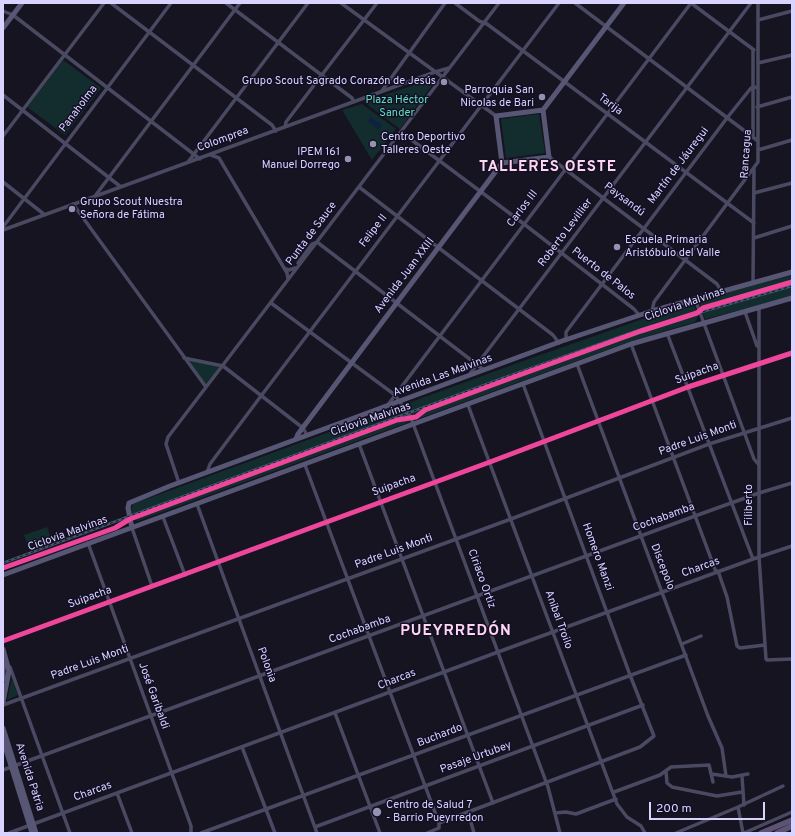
<!DOCTYPE html>
<html>
<head>
<meta charset="utf-8">
<style>
	body { margin:0 }
	#map { position:relative; width:795px; height:836px; overflow:hidden; background:#161421; font-family:Overpass,sans-serif }
	canvas { display:block }
	.frame { position:absolute; inset:0; border:4px solid #d9d4ff; pointer-events:none }
	.scale { position:absolute; left:649px; top:802px; width:116px; height:18px; box-sizing:border-box; border:2px solid #d9d4ff; border-top:0; padding-left:5px; font-size:12px; line-height:14px; white-space:nowrap; color:#d9d4ff; -webkit-text-stroke:3px #130f26; paint-order:stroke }
</style>
</head>
<body>
<div id="map">
<canvas width="795" height="836"></canvas>
<div class="frame"></div>
<div class="scale">200 m</div>
</div>
<script>
const context = document.querySelector('canvas').getContext('2d');
context.lineJoin = 'round';
function fillPath(path, color) {
  context.fillStyle = color;
  context.fill(path, 'evenodd');
}
function poly(rows) {
  const path = new Path2D();
  for (const r of rows) {
    path.moveTo(r[0], r[1]);
    for (let i = 2; i < r.length; i += 2) path.lineTo(r[i], r[i + 1]);
  }
  return path;
}
function stroke(path, color, width, dash) {
  context.strokeStyle = color;
  context.lineWidth = width;
  context.lineCap = dash ? 'butt' : 'round';
  context.setLineDash(dash || []);
  context.stroke(path);
}
function drawText(font, color, halo, rows, align = 'center') {
  context.font = font + ' Overpass,sans-serif';
  context.lineWidth = 3;
  context.setLineDash([]);
  context.textBaseline = 'middle';
  context.strokeStyle = halo;
  context.fillStyle = color;
  for (const [text, x, y, turn = 0] of rows) {
    context.save();
    context.translate(x, y);
    context.rotate((+turn || 0) * Math.PI / 180);
    context.textAlign = isNaN(turn) ? turn : align;
    if (halo) context.strokeText(text, 0, 0);
    context.fillText(text, 0, 0);
    context.restore();
  }
}
fillPath(poly([
	[63,60,101,88,65,135,27,107],
	[432,79,435,81,400,129,364,102],
	[362,104,396,129,372,160,342,110],
	[539,114,545,153,506,158,501,119],
	[792,275,792,297,705,319,699,303,701,300],
	[691,302,694,303,698,317,695,322,634,340,138,521,134,520,131,509,133,504,512,365],
	[184,358,223,366,206,387],
	[47,527,51,538,28,546,24,535],
	[12,678,18,695,7,700]
]), '#132c2d');
fillPath(poly([
	[371,117,382,125,379,130,368,121]
]), '#0d2144');
stroke(poly([
	[111,3,272,125,276,131],
	[226,3,352,98,354,102],
	[341,3,496,116],
	[455,3,479,21,487,24,754,223],
	[575,3,758,141],
	[691,3,754,50],
	[3,11,13,15,200,159],
	[758,20,792,11],
	[753,50,753,137],
	[758,63,792,55],
	[381,92,445,3],
	[3,95,121,187],
	[757,107,792,97],
	[285,127,286,122,321,76,377,3],
	[401,132,524,224,634,309,639,315],
	[3,136,104,3],
	[758,150,792,140],
	[211,155,219,158,287,273,288,279],
	[549,157,717,284,721,291],
	[188,162,308,3],
	[3,182,45,215],
	[359,187,553,335,559,343],
	[754,193,792,183],
	[95,196,240,3],
	[73,204,206,387],
	[3,227,171,3],
	[3,230,435,72,449,68],
	[754,238,792,226],
	[298,263,312,244,317,242,484,370],
	[284,268,289,270,295,268],
	[753,282,754,169],
	[695,299,754,459,759,465],
	[271,303,395,395,411,418,548,787,560,833],
	[759,307,759,557,766,659,767,660,792,659],
	[652,311,654,302,758,162,758,3],
	[745,312,757,346],
	[667,333,753,559],
	[566,340,566,332,727,118,751,88,758,87],
	[631,344,716,572],
	[184,358,223,366,303,428,307,435],
	[577,364,708,716,722,748,726,776],
	[469,375,751,3],
	[468,405,617,804,627,817,641,826,645,833],
	[387,406,691,3],
	[359,444,493,803],
	[305,465,439,823],
	[207,472,210,464,261,396,559,3],
	[179,483,166,444,168,437,499,3],
	[197,504,317,833],
	[163,517,185,575],
	[132,528,152,586],
	[88,543,191,826,191,833],
	[718,571,727,597,737,646,740,648,765,645],
	[3,641,490,462,688,387,792,353],
	[682,644,701,636],
	[10,667,70,833],
	[3,705,511,519,709,444,792,418],
	[335,713,380,833],
	[242,747,275,833],
	[3,770,695,516,759,493,792,483],
	[666,771,667,783,672,787,717,796,742,792],
	[712,774,732,777,748,774],
	[742,776,744,805],
	[614,792,660,775,671,767,709,765,713,782],
	[117,793,132,833],
	[738,807,743,833],
	[468,812,474,833],
	[555,813,566,812,576,814,616,799],
	[315,827,643,705],
	[9,833,498,652,753,559,792,546],
	[201,833,686,655],
	[427,833,439,828,439,823,640,747,654,736,630,675,523,384],
	[676,833,738,807,783,786],
	[744,833,792,812]
]), '#4a4962', 3.5);
stroke(poly([
	[3,28,22,3],
	[502,163,496,116,543,110,624,3],
	[296,439,298,434,502,163,549,157,543,110],
	[132,528,128,508,129,503,170,486,562,341,652,311,792,272],
	[3,575,631,344,792,298],
	[3,649,9,671,3,702],
	[3,664,3,679],
	[3,728,36,833],
	[3,740,32,833]
]), '#575674', 5);
stroke(poly([
	[761,833,792,820],
	[777,833,792,826]
]), '#5e5373', 5.5);
const rail = poly([
	[3,563,503,378,639,330,792,286]
]);
stroke(rail, '#43596b', 2.5);
stroke(rail, '#130f26', 1, [3]);
stroke(poly([
	[3,568,115,528,130,519,397,420,416,417,425,410,514,377,641,331,697,313,703,308,792,282],
	[3,641,490,462,688,387,792,353]
]), '#ed469a', 5);
for (const [x, y, r, color] of [
	[444,82,4,"#9591b1"],
	[542,97,4,"#9591b1"],
	[373,144,4,"#9591b1"],
	[348,159,4,"#9591b1"],
	[72,209,4,"#9591b1"],
	[617,247,4,"#9591b1"],
	[377,812,5,"#9591b1"]
]) {
  const dot = new Path2D();
  dot.arc(x, y, r, 0, 2 * Math.PI);
  context.fillStyle = color;
  context.fill(dot);
  stroke(dot, '#130f26', 1.5);
}
drawText('11px', '#d9d4ff', '#130f26', [
	["Grupo Scout Sagrado Corazón de Jesús",436,82,"right"],
	["Parroquia San",534,91,"right"],
	["Nicolas de Bari",534,104,"right"],
	["Centro Deportivo",381,138],
	["Talleres Oeste",381,151],
	["IPEM 161",340,153,"right"],
	["Manuel Dorrego",340,166,"right"],
	["Grupo Scout Nuestra",80,203],
	["Señora de Fátima",80,216],
	["Escuela Primaria",625,241],
	["Aristóbulo del Valle",625,254],
	["Centro de Salud 7",386,806],
	["- Barrio Pueyrredon",386,819]
], 'left');
drawText('11px', '#5fe0c0', '#130f26', [
	["Plaza Héctor",397,101],
	["Sander",397,114]
]);
drawText('11px', '#d9d4ff', '#130f26', [
	["Tarija",610,105,37],
	["Panaholma",79,109,-53],
	["Colomprea",223,140,-20],
	["Rancagua",747,154,-86],
	["Martín de Jáuregui",679,166,-53],
	["Paysandú",624,200,37],
	["Carlos III",523,209,-53],
	["Felipe II",374,231,-53],
	["Roberto Levillier",566,233,-53],
	["Punta de Sauce",312,234,-53],
	["Puerto de Palos",603,274,38],
	["Avenida Juan XXIII",405,276,-53],
	["Ciclovia Malvinas",685,305,-19],
	["Suipacha",697,374,-20],
	["Avenida Las Malvinas",443,376,-20],
	["Ciclovia Malvinas",371,420,-19],
	["Padre Luis Monti",698,439,-20],
	["Suipacha",394,486,-20],
	["Filiberto",750,505,-90],
	["Cochabamba",664,518,-20],
	["Ciclovia Malvinas",68,534,-20],
	["Padre Luis Monti",394,552,-20],
	["Homero Manzi",597,557,70],
	["Discepolo",662,567,69],
	["Charcas",701,568,-20],
	["Ciriaco Ortiz",481,579,70],
	["Suipacha",90,598,-20],
	["Anibal Troilo",558,620,70],
	["Cochabamba",360,630,-20],
	["Padre Luis Monti",90,663,-20],
	["Polonia",266,665,70],
	["Charcas",397,680,-21],
	["José Garibaldi",153,696,70],
	["Buchardo",440,736,-21],
	["Pasaje Urtubey",476,758,-20],
	["Avenida Patria",29,777,72],
	["Charcas",93,792,-20]
]);
context.letterSpacing = '1px';
drawText('bold 15px', '#ffd6f0', '#130f26', [
	["TALLERES OESTE",548,168],
	["PUEYRREDÓN",456,632]
]);
context.letterSpacing = '0px';
</script>
</body>
</html>
